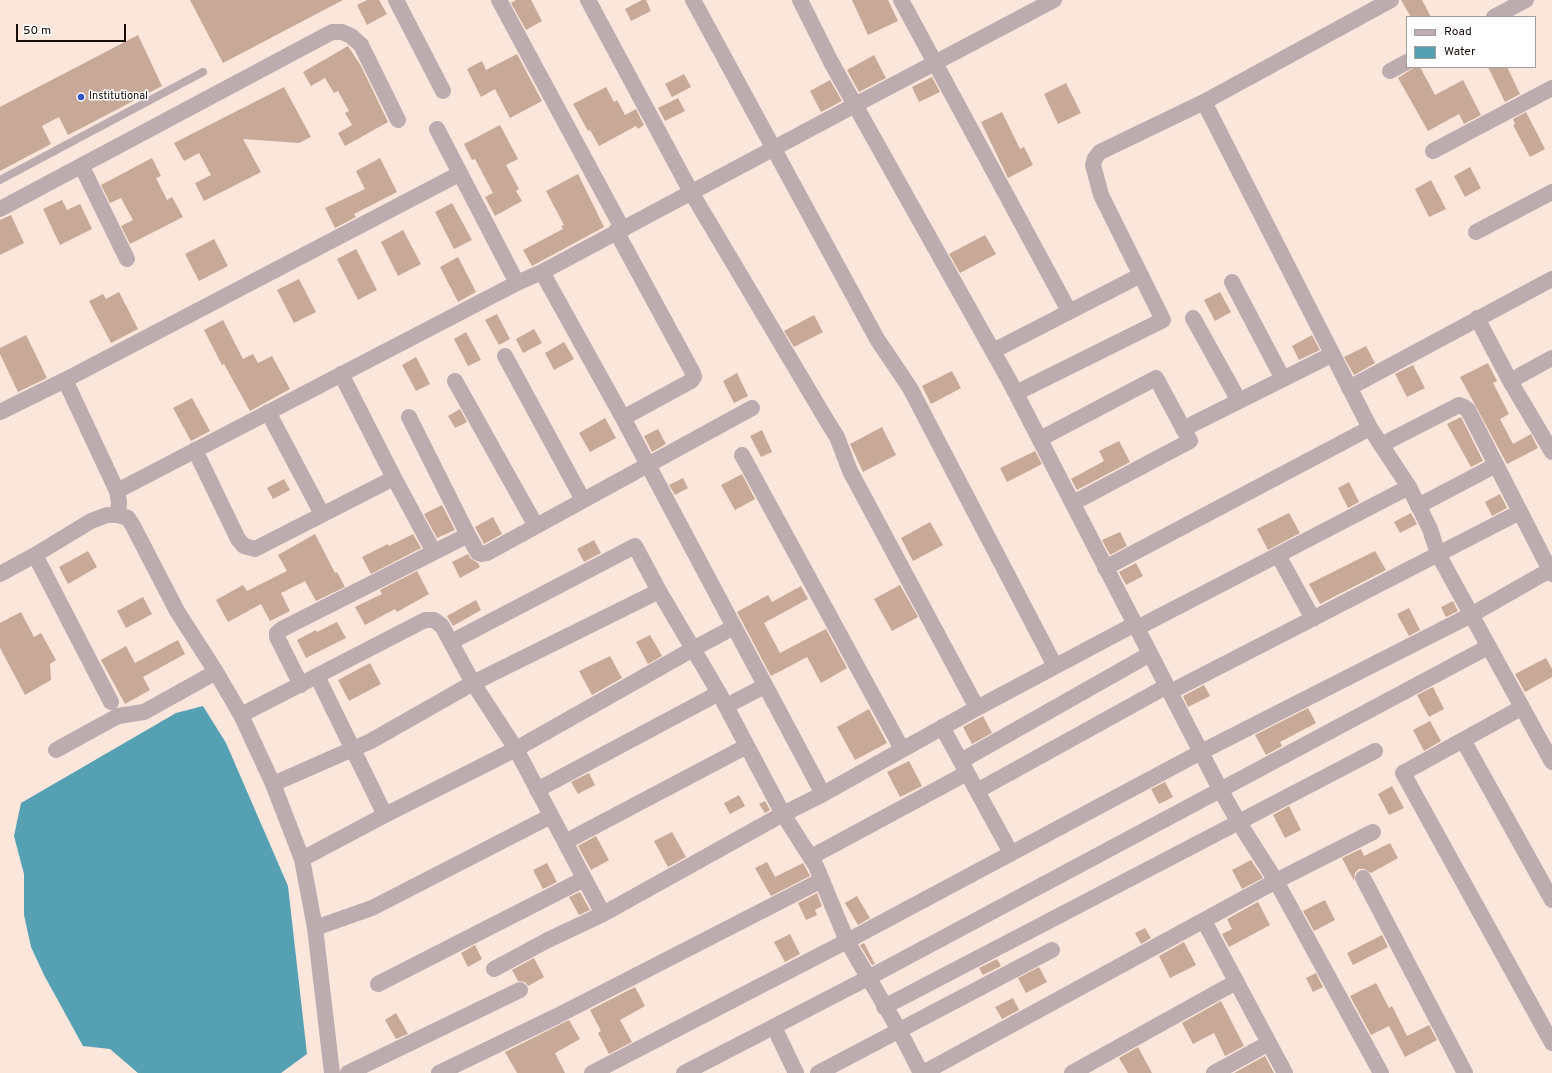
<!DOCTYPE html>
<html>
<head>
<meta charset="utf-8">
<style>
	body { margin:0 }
	#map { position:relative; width:1552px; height:1073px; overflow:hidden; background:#fbe6dc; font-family:Overpass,sans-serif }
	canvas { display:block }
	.legend { position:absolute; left:1406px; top:16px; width:130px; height:52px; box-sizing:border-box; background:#fff; border:1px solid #a39f9c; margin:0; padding:5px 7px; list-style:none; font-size:12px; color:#190e08 }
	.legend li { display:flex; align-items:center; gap:8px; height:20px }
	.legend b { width:20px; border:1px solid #a39f9c }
	.scale { position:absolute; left:16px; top:24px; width:110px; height:18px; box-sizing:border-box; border:2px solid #190e08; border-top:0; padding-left:5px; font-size:12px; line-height:14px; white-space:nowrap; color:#190e08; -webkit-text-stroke:3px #fff; paint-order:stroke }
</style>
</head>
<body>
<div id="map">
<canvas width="1552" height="1073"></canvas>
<ul class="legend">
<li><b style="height:5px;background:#bcabaf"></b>Road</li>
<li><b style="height:11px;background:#55a0b3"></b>Water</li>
</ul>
<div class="scale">50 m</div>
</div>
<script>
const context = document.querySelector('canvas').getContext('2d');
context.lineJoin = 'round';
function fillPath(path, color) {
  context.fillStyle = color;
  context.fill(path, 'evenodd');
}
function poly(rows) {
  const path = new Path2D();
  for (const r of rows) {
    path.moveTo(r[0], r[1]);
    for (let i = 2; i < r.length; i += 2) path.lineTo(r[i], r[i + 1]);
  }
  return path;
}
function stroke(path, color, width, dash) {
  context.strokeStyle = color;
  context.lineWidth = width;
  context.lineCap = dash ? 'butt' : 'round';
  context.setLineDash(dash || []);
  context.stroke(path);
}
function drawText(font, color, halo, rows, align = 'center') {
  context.font = font + ' Overpass,sans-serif';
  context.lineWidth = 3;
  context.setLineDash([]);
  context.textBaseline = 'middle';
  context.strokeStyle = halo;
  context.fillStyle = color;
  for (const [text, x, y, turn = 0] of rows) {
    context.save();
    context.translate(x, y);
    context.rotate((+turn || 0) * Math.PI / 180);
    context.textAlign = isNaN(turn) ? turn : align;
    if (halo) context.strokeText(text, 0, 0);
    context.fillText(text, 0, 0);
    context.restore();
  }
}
fillPath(poly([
	[203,706,226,743,288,886,307,1054,281,1073,138,1073,110,1049,83,1046,44,975,31,947,24,915,24,874,14,836,21,803,176,713]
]), '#55a0b3');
fillPath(poly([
	[190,0,343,0,223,63],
	[367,0,379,0,387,14,367,25,357,5],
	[516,0,531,0,542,21,526,30,511,3],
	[642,0,646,0,651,11,631,21,625,9],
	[852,0,888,0,898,21,868,35],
	[1401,0,1422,0,1431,17,1411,17],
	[138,35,162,86,68,135,59,117,42,126,51,144,0,171,0,107],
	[348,46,361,66,388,122,345,146,338,133,352,125,345,113,349,111,338,91,334,93,325,78,311,86,303,72],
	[517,54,542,101,510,118,495,89,481,97,467,69,482,61,486,70],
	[874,55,886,78,859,92,847,70],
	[1415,67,1420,67,1435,95,1463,80,1481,115,1464,124,1459,114,1428,131,1398,78],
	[1488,67,1507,67,1520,94,1505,102],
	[684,74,691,87,672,97,665,84],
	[932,77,940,92,919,102,912,87],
	[830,80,842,101,821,112,810,91],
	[1066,83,1081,113,1058,124,1044,94],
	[284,87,311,137,299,143,243,139,261,172,204,201,195,183,211,175,199,153,184,161,174,143],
	[606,87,614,102,617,100,625,115,636,109,644,125,638,129,636,126,599,146,590,130,588,131,573,104],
	[678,98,685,111,665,121,658,108],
	[1002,112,1020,149,1024,147,1033,165,1008,178,981,122],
	[1526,112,1545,149,1530,157,1513,125,1515,124,1513,119],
	[500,125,518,159,506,165,519,189,516,191,522,201,495,216,485,197,493,193,475,159,472,160,464,144],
	[152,158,161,176,156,178,167,200,172,197,183,217,130,244,121,226,133,220,121,198,110,203,101,185],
	[380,158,397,192,354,214,356,217,335,228,325,208,365,189,356,171],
	[1470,167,1481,188,1465,197,1454,176],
	[578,174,604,227,532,266,523,250,563,229,561,226,564,225,546,191],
	[1431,180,1446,209,1429,217,1415,189],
	[62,200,67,210,80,204,92,229,60,245,43,209],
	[452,203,472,240,454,249,435,212],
	[11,215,24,243,0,255,0,220],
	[403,230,421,264,398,276,381,242],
	[985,235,996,254,960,273,949,254],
	[214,239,228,266,199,281,185,254],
	[356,249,377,290,358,300,337,259],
	[458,257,476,292,458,302,440,267],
	[299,279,316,312,294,323,277,290],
	[119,292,138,329,111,343,89,301,103,294,106,299],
	[1220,292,1231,312,1215,321,1204,300],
	[497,314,510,339,499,345,485,320],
	[814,315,823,332,794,347,784,331],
	[223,320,243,359,253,354,258,363,272,356,290,389,250,411,224,364,222,365,204,330],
	[534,329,542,343,523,353,516,339],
	[466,332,481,360,468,366,454,339],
	[26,335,47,378,18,392,0,354,0,348],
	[1312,335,1320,350,1299,360,1292,346],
	[564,342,574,359,554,370,545,353],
	[1366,346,1375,363,1354,375,1344,357],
	[416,357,430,384,416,391,402,365],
	[1488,363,1497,381,1493,383,1509,414,1500,419,1513,444,1531,434,1538,448,1507,464,1460,377],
	[1413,365,1425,388,1407,397,1395,374],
	[952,371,961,388,931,404,922,386],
	[737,373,748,396,734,403,723,381],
	[192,398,210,431,191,441,173,408],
	[460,409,467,422,455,428,448,416],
	[1461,417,1483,461,1471,467,1447,424],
	[605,418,616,438,590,452,579,433],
	[882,427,896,455,863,472,850,444],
	[658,429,666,444,652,452,644,436],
	[762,430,772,452,761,457,750,436],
	[1119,441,1130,462,1077,490,1071,479,1104,461,1099,451],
	[1035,451,1042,464,1007,482,1000,468],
	[742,474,755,499,735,510,721,485],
	[683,478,688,488,675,495,669,485],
	[284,479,290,490,273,499,267,488],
	[1349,482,1359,502,1348,508,1338,488],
	[1500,494,1507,508,1492,516,1485,502],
	[442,505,455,530,437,538,424,514],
	[1289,513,1300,533,1268,550,1257,529],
	[1411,513,1417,524,1400,533,1394,522],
	[493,517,502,534,484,544,475,527],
	[930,522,943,545,913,561,901,538],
	[1120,532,1127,546,1110,555,1102,540],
	[315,534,335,573,337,572,345,587,316,601,305,581,281,593,290,611,270,621,261,604,228,622,216,600,243,585,247,591,287,571,278,555],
	[413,534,421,548,371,574,362,557,388,544,389,546],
	[594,540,601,553,584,562,577,549],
	[88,551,97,567,68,584,59,567],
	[1375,551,1386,570,1320,604,1309,584],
	[468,554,470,558,478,563,480,567,460,578,452,562],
	[1136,563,1143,576,1126,585,1119,572],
	[417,571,429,594,397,612,395,609,365,625,355,607,382,594,380,590],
	[900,585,918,617,892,631,874,599],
	[801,586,808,599,764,623,780,653,826,629,847,668,821,683,807,657,771,676,737,612,768,595,772,602],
	[143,597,152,614,126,628,117,611],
	[476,600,481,610,453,626,447,616],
	[1453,601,1458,611,1446,617,1441,607],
	[1409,608,1420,630,1409,636,1397,614],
	[21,612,34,637,41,633,56,660,50,664,51,680,25,695,0,648,0,623],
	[337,622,346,638,306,658,297,640,316,630,317,632],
	[650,635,662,656,648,664,636,642],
	[178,640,185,654,143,677,150,690,125,704,101,660,126,646,135,663],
	[610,656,622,678,592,695,579,671],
	[1546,658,1552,669,1552,677,1525,692,1515,674],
	[370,663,381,684,349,701,338,680],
	[1204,685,1210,696,1188,707,1183,696],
	[1433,687,1444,709,1429,717,1417,695],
	[1308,708,1316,723,1280,742,1282,746,1266,755,1255,735],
	[869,709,887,743,855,760,837,727],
	[983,716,992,733,972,744,963,727],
	[1430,721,1441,741,1424,751,1413,730],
	[909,761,922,786,900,797,887,772],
	[589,773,595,785,578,794,571,782],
	[1165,782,1173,797,1159,804,1151,789],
	[1392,786,1404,808,1389,815,1378,794],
	[739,795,745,806,730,814,724,803],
	[765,801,770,810,765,813,759,804],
	[1289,806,1301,830,1285,838,1273,815],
	[672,832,686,857,668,867,654,841],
	[596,836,609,860,591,870,578,846],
	[1390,843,1398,858,1371,873,1364,869,1359,869,1355,873,1354,881,1342,858,1361,849,1364,856],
	[1251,860,1263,878,1242,889,1232,870],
	[767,862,775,877,803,863,810,876,771,896,755,868],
	[547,863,557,882,543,889,533,870],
	[580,892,590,910,579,915,569,897],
	[817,893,822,906,815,910,817,915,806,920,798,903],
	[857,896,870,918,858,925,845,903],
	[1325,900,1335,920,1314,931,1303,911],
	[1258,902,1270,925,1229,947,1222,934,1232,929,1227,919],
	[1145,928,1151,938,1141,944,1135,933],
	[790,934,800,954,785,962,774,942],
	[1382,935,1388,947,1353,965,1347,953],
	[1184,942,1196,965,1170,978,1159,956],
	[864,943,875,964,872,965,860,945],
	[475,945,482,959,468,967,461,953],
	[534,958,544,977,528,986,525,982,518,981,512,970],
	[997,959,1001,966,983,975,979,968],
	[1039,967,1047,982,1026,993,1018,978],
	[1316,973,1323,987,1313,992,1306,978],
	[1376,983,1389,1008,1392,1006,1407,1036,1429,1025,1437,1040,1405,1057,1389,1026,1371,1035,1350,996],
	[635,987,645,1006,620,1020,632,1042,609,1054,598,1033,601,1031,590,1010],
	[1013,998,1019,1010,1002,1019,995,1007],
	[1221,1001,1244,1046,1225,1056,1214,1033,1193,1044,1182,1023],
	[396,1013,408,1034,396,1039,385,1020],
	[569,1020,580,1039,555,1053,565,1073,517,1073,505,1052],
	[1138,1047,1152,1073,1128,1073,1119,1058],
	[1265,1056,1274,1073,1234,1073]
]), '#c8a897');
stroke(poly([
	[0,180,203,72]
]), '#bcabaf', 8);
stroke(poly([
	[396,0,443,91],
	[499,0,622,228],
	[588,0,691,192,827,421,837,437,850,471,977,708],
	[693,0,877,339,910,388,1055,666],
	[800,0,831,62,1009,380,1221,791,1238,821,1276,881,1381,1073],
	[901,0,1069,311],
	[1494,17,1526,0],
	[1390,71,1407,62],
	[1204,102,1370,428,1409,487,1430,529,1438,554,1552,762],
	[437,129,517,283],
	[1433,151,1552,88],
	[82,167,127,259],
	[0,209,332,32,342,32,351,36,361,45,398,120],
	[616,231,693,373,694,377,691,381,623,418],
	[1476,232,1552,192],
	[542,272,623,418,823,794],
	[1232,282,1283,379],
	[1193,318,1239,401],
	[1477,318,1510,381,1552,452],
	[993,351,1141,275],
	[505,356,583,500],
	[341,374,394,478,434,552],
	[65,380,117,491,119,502,118,515],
	[455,381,536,526],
	[1510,381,1552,358],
	[1349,388,1552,279],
	[1016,393,1163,320,1101,195,1093,165,1095,158,1100,152,1204,102,1391,0],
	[0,412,65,380,459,174],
	[268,412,322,514],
	[409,417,468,535,478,553,481,554,487,553,752,408],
	[1183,429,1331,355],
	[1040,439,1156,378,1190,441,1073,503],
	[1381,445,1459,405,1464,407,1468,410,1552,574],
	[195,450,238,539,244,546,255,549,394,478],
	[742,455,902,749],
	[117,491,517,283,542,272,855,105,1054,0],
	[1418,506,1496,465],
	[35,555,111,702],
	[1278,555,1313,619],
	[1105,568,1370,428],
	[0,574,35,555,91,521,107,515,118,515,128,518,133,526,177,611,216,672,241,715,273,784,302,859,315,928,332,1073],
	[1137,628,1409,487],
	[451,642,635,546,659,591,719,693,783,814,816,866,847,941,899,1030,921,1073],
	[317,676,385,815],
	[301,685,277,637,277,633,282,629,468,535],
	[1170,692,1520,512],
	[726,706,765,686],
	[1521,708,1403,773,1552,1043],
	[241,715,425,620,434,620,442,626,473,683,516,749,603,914],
	[942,727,1011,853],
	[1463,740,1552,900],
	[56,750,118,716,144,712,216,672],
	[961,761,1150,654],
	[273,784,371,741,473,683,659,591],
	[537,790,719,693],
	[977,791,1167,686],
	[565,842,747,746],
	[811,857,967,773],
	[302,859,385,815,516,749,693,649,734,627],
	[1363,878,1465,1073],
	[1204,921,1285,1073],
	[315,928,372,908,551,816],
	[494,969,548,940,603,914,783,814,823,794,977,708,1135,624],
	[378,984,584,879],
	[884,1007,1375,751],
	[774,1027,796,1073],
	[348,1073,520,990],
	[439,1073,557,1016,822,880],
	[592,1073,847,941,1201,752,1471,615,1550,570],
	[684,1073,868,978,1488,647],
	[818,1073,1052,950],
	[923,1073,1276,881,1373,832],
	[1072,1073,1236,982],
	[1214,1073,1269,1043]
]), '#bcabaf', 16);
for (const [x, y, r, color] of [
	[81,97,4,"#2e56c5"]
]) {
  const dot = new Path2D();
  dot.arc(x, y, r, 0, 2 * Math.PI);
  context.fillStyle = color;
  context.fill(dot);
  stroke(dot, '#fff', 1.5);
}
drawText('11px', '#190e08', '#fff', [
	["Institutional",89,97]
], 'left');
</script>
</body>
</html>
